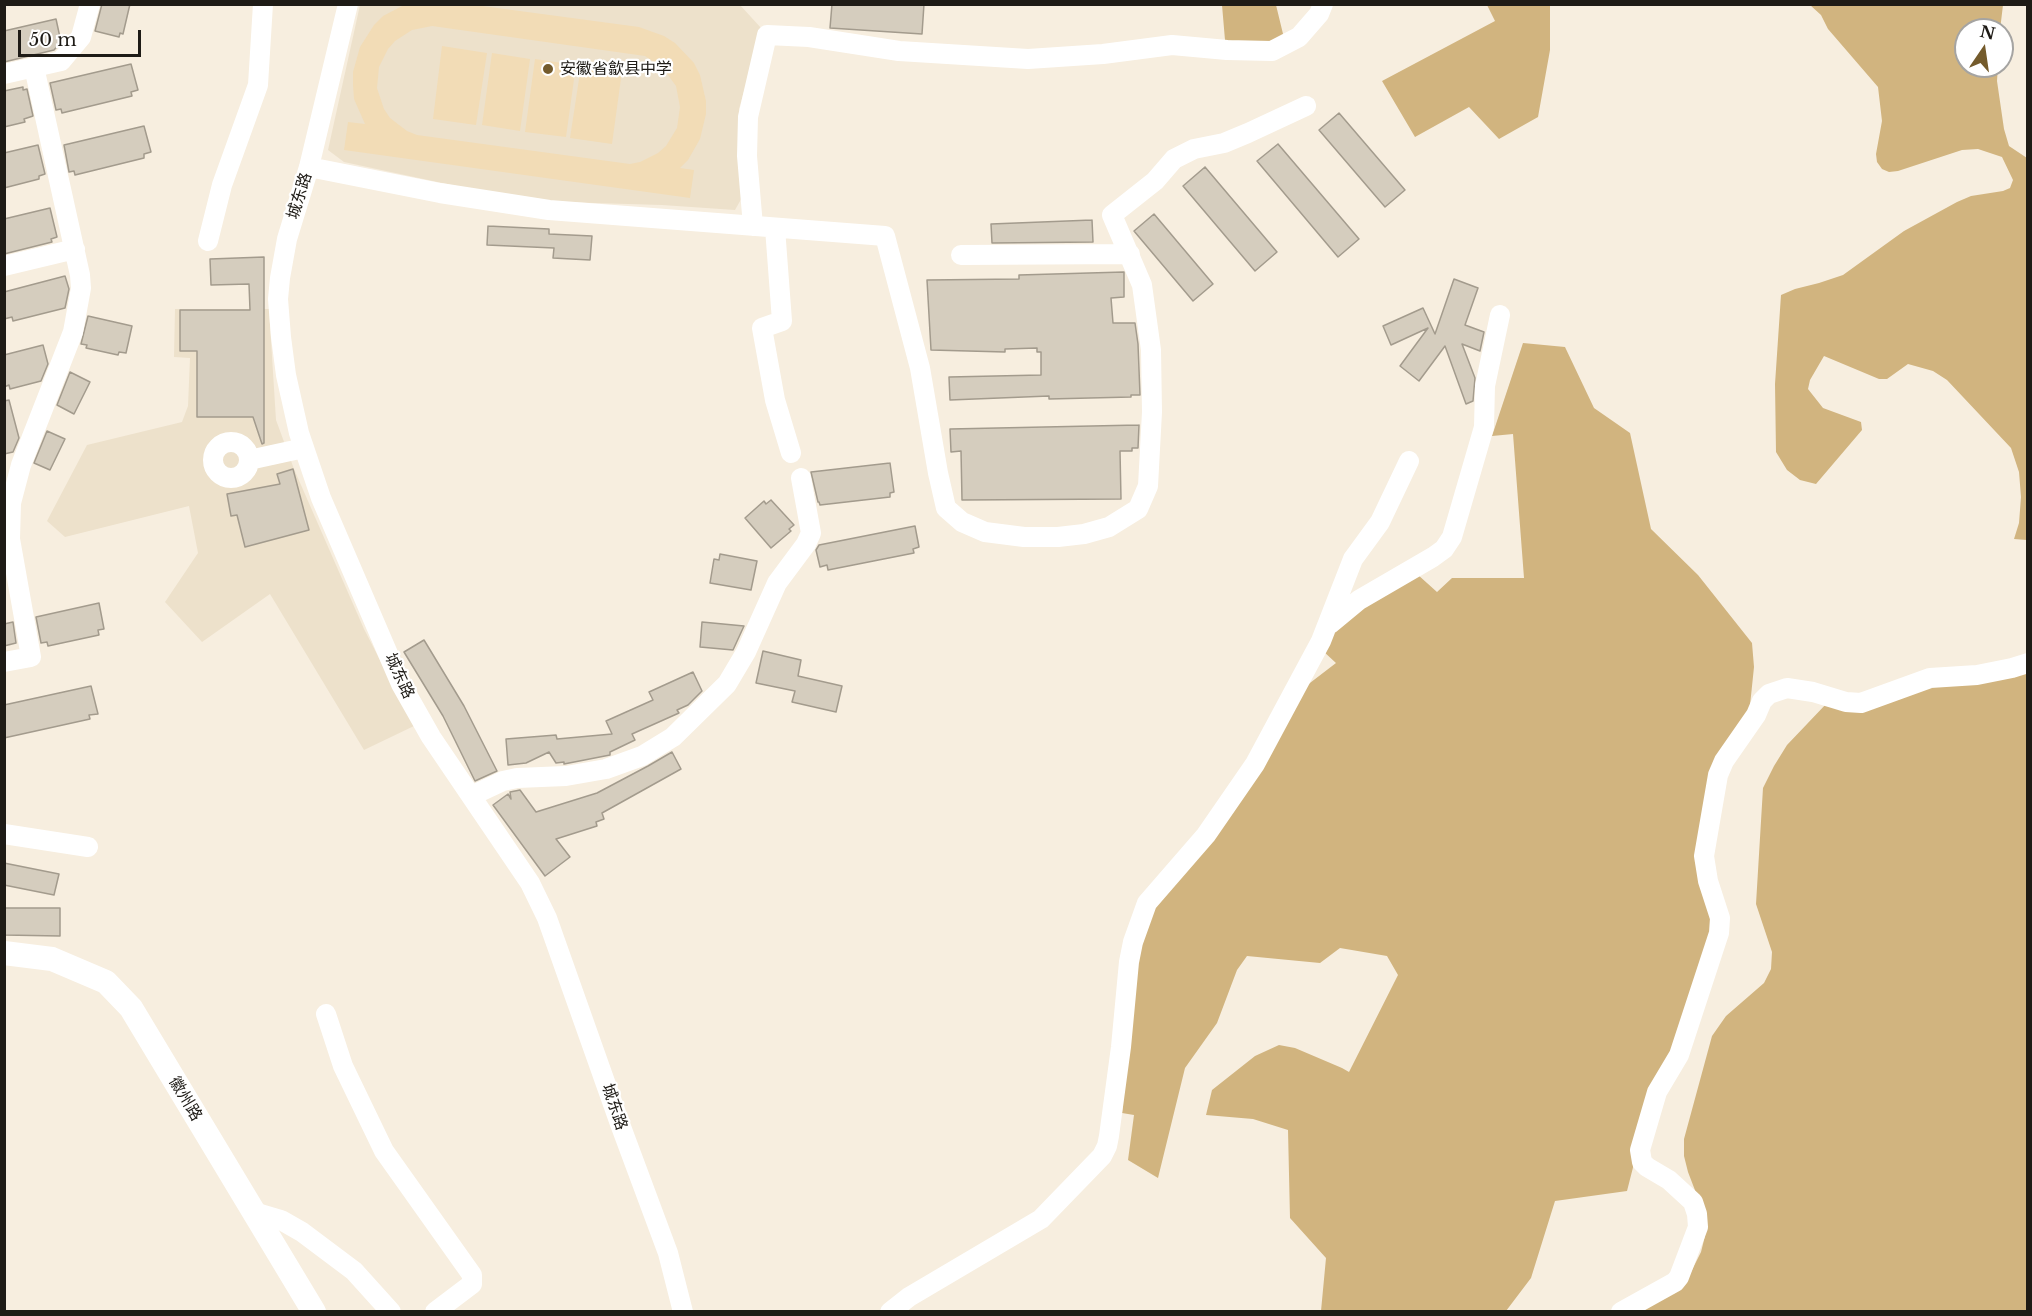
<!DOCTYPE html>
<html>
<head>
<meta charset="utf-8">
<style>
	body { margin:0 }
	#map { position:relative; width:2032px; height:1316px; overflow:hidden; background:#f7eedf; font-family:"Libre Baskerville",serif }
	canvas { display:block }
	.frame { position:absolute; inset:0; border:6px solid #1e1b16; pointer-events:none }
	.north { position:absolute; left:1954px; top:18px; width:60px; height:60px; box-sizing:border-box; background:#fff; border:2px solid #a5a4a2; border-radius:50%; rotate:13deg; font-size:16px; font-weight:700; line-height:24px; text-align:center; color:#1e1b16 }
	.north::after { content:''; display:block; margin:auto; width:21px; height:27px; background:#745b2c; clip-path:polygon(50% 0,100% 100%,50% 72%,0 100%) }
	.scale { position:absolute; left:18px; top:30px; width:123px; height:27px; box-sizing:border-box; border:3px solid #1e1b16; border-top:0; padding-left:8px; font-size:18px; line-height:21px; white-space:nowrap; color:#1e1b16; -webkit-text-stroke:4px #fff; paint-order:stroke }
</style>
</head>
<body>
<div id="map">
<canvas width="2032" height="1316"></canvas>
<div class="frame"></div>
<div class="north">N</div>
<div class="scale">50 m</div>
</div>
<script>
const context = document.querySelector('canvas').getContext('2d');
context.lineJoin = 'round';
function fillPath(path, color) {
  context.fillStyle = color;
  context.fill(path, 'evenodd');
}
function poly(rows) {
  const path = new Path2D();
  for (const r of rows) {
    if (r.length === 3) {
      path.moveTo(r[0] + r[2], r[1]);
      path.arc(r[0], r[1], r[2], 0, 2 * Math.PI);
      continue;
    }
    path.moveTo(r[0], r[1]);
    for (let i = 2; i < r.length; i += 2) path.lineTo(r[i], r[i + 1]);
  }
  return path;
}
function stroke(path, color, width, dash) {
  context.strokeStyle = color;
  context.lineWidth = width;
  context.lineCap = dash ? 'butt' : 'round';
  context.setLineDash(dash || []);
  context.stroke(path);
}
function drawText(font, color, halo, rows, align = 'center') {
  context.font = font + ' "Libre Baskerville","Noto Sans SC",serif';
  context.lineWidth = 4.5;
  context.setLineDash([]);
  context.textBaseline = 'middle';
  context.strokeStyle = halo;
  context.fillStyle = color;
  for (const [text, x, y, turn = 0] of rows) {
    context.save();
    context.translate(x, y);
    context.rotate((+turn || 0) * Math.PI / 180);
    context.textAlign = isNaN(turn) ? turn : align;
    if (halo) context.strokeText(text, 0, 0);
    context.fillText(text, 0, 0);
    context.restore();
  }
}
fillPath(poly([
	[360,5,740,5,762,29,739,109,744,194,735,210,662,205,526,201,344,162,328,150],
	[175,309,269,309,276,420,294,469,364,629,414,726,364,750,270,594,202,642,165,602,198,553,189,506,65,537,47,521,87,445,182,422,188,406,190,358,174,357]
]), '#ede1cb');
fillPath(poly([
	[404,5,475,5,639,27,664,36,675,43,694,63,700,75,706,101,706,114,700,139,688,160,680,168,694,170,690,198,344,150,348,122,365,124,354,99,353,85,353,72,360,47,374,25,383,16],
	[432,26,645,56,663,68,676,86,680,107,677,128,666,146,658,153,640,162,630,164,417,135,407,131,390,118,384,109,377,88,379,67,388,49,395,41,412,30],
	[442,46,487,53,476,125,433,119],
	[492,53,530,59,520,131,482,125],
	[535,59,576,65,566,137,525,132],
	[581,66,622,71,612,144,570,138]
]), '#f2dcb6');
fillPath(poly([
	[1222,5,1276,5,1284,38,1265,45,1225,40],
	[1487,5,1550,5,1550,50,1538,117,1499,139,1469,107,1415,137,1382,81,1495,21],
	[1810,5,2003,5,2000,30,1966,30,1966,66,1998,66,1997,81,2004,129,2009,146,2027,158,2027,540,2014,539,2019,523,2021,497,2019,472,2011,448,1947,380,1933,371,1908,364,1887,379,1879,379,1824,356,1810,380,1808,389,1823,408,1861,422,1862,430,1816,484,1800,480,1787,470,1776,452,1775,384,1781,295,1795,289,1819,283,1843,275,1904,231,1957,202,1971,196,2003,191,2010,188,2013,180,2002,157,1978,149,1962,150,1898,171,1889,172,1882,169,1877,162,1876,154,1882,121,1878,87,1828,29,1821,15],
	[1523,343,1565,347,1594,408,1630,433,1651,529,1698,575,1752,643,1754,667,1749,715,1714,767,1713,926,1676,1051,1652,1093,1627,1191,1555,1201,1531,1278,1506,1311,1321,1311,1326,1258,1290,1218,1288,1130,1253,1119,1206,1115,1212,1090,1255,1056,1279,1045,1295,1048,1342,1068,1349,1072,1398,975,1387,956,1340,948,1320,963,1247,956,1237,970,1217,1023,1185,1068,1158,1178,1128,1160,1134,1115,1122,1113,1134,969,1158,897,1306,686,1336,663,1323,651,1334,625,1417,574,1437,592,1452,578,1524,578,1513,434,1492,436],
	[2027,667,2027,1311,1640,1312,1690,1274,1701,1252,1705,1236,1706,1219,1688,1172,1684,1156,1684,1139,1712,1036,1726,1016,1764,983,1771,969,1772,952,1756,904,1763,788,1774,766,1787,745,1827,703]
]), '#d1b47f');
const building = poly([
	[102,4,130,4,123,34,120,33,119,37,95,31,102,4],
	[832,4,924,4,922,34,830,28,832,4],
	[56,19,61,42,54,50,4,62,4,31,56,19],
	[131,64,138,90,131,92,132,96,62,113,61,109,56,110,50,83,131,64],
	[23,87,23,90,27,89,33,116,24,119,25,122,4,127,4,91,23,87],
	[1339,113,1405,190,1385,207,1319,130,1339,113],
	[144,126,151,152,144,154,144,158,75,175,74,171,69,172,64,145,144,126],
	[1278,144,1359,239,1338,257,1257,161,1278,144],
	[38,145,45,174,39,176,39,179,4,188,4,153,38,145],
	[1205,167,1277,252,1255,271,1183,186,1205,167],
	[50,208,57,237,51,239,52,242,4,254,4,219,50,208],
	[1154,214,1213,284,1193,301,1134,231,1154,214],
	[1092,220,1093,242,992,243,991,224,1092,220],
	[488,226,549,229,549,234,592,236,590,260,553,258,554,248,487,245,488,226],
	[264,257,264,443,262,444,253,417,197,417,197,351,180,351,180,310,250,310,249,284,211,285,210,259,264,257],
	[1124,272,1124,297,1111,298,1113,323,1135,323,1138,344,1140,395,1131,395,1131,397,1049,399,1049,396,950,400,949,377,1041,375,1041,352,1037,352,1037,348,1005,349,1005,352,931,350,927,280,1019,279,1019,275,1124,272],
	[65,276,69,289,65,308,13,321,12,317,4,319,4,292,65,276],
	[1454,279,1478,288,1465,325,1484,332,1480,351,1462,344,1475,378,1473,401,1466,404,1445,346,1419,381,1400,366,1428,328,1391,345,1383,326,1423,308,1435,334,1454,279],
	[88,316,132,326,126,353,119,352,118,355,86,348,87,345,81,344,88,316],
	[43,345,48,364,41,381,10,389,9,385,4,387,4,355,43,345],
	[70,372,90,382,74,414,57,405,70,372],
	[9,400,19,438,13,452,4,454,4,401,9,400],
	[1139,425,1138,448,1132,448,1132,451,1120,451,1121,499,962,500,961,451,951,452,950,429,1139,425],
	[47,431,65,439,50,470,34,463,47,431],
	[890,463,894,492,890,493,890,497,820,505,819,502,818,502,811,472,890,463],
	[293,469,309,530,245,547,237,515,231,516,227,494,280,484,277,474,293,469],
	[771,500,794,525,789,529,791,531,771,548,745,518,764,501,766,504,771,500],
	[915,526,919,547,913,549,914,553,828,570,827,565,820,567,816,550,819,545,915,526],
	[720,554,757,561,751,590,710,583,714,559,719,560,720,554],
	[99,603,104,629,98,630,99,635,48,646,47,642,41,643,36,617,99,603],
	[13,622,16,643,4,646,4,624,13,622],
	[702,622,744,626,733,650,700,647,702,622],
	[424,640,464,706,497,771,475,781,443,716,404,652,424,640],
	[763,651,801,660,798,676,842,686,836,712,792,702,795,691,756,683,763,651],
	[693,672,702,691,688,705,677,710,679,713,632,734,635,740,610,752,610,755,564,764,564,762,556,763,549,752,526,763,508,765,506,739,556,735,557,739,612,734,606,721,653,700,649,692,693,672],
	[91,686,98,714,89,715,90,719,4,738,4,705,91,686],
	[672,752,681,769,602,813,604,819,596,822,597,826,556,839,570,857,545,876,493,805,508,794,511,799,510,792,520,790,536,812,597,793,648,766,672,752],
	[4,863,59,874,54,895,4,885,4,863],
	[4,908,60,908,60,936,4,935,4,908]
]);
fillPath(building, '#d5cdbe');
stroke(building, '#a39b8d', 1.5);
stroke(poly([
	[348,4,309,167,287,239,280,278,278,299,281,337,286,375,299,433,321,498,401,684,431,737,530,883,547,918,620,1124,668,1253,683,1312],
	[4,74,61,61,81,37,90,4],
	[309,167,440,193,549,210,885,236,920,368,938,473,946,508,962,522,985,532,1024,537,1058,537,1084,534,1109,527,1138,509,1148,486,1152,412,1151,350,1142,285,1112,215,1155,181,1174,159,1194,149,1224,143,1248,133,1306,106],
	[753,226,747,156,748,117,767,35,809,37,899,51,1028,59,1103,54,1172,45,1227,50,1272,51,1299,37,1319,14,1323,4],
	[775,228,782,321,762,328,775,400,791,453],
	[208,241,222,185,258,85,263,4],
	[961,255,1130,254],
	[4,266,75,249],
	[231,460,18],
	[249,460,304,448],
	[1330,624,1359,600,1433,557,1444,549,1452,537,1484,427,1485,386,1500,315],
	[4,662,31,657,10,539,11,503,21,465,73,332,81,288,80,275,34,67],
	[471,796,503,781,517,778,566,776,606,769,642,756,673,737,727,684,746,652,777,583,806,544,811,533,801,478],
	[4,834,88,847],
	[326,1014,343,1066,384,1151,472,1275,472,1284,435,1312],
	[254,1212,281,1220,302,1232,354,1271,391,1312],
	[890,1312,909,1297,1041,1219,1102,1156,1107,1146,1109,1136,1121,1047,1129,962,1133,942,1147,903,1206,835,1255,764,1321,641,1353,559,1380,522,1409,461],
	[1621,1312,1675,1282,1679,1277,1698,1227,1697,1214,1693,1202,1669,1180,1647,1167,1642,1162,1640,1150,1657,1092,1679,1055,1719,933,1720,918,1708,881,1704,856,1718,775,1724,761,1756,715,1762,701,1769,694,1787,688,1813,692,1846,702,1861,703,1930,678,1977,675,2012,668,2028,663]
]), '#fff', 20);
stroke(poly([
	[4,953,52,959,106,982,131,1008,314,1312]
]), '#fff', 24);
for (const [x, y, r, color] of [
	[548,69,6,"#745b2c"]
]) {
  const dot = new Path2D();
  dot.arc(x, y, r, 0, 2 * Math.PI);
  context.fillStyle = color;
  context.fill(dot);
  stroke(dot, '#fff', 2);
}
drawText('16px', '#1e1b16', '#fff', [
	["安徽省歙县中学",560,69]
], 'left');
drawText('16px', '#1e1b16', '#fff', [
	["城东路",300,196,-73],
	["城东路",399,676,65],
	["徽州路",185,1099,59],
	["城东路",614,1107,71]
]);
</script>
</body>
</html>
